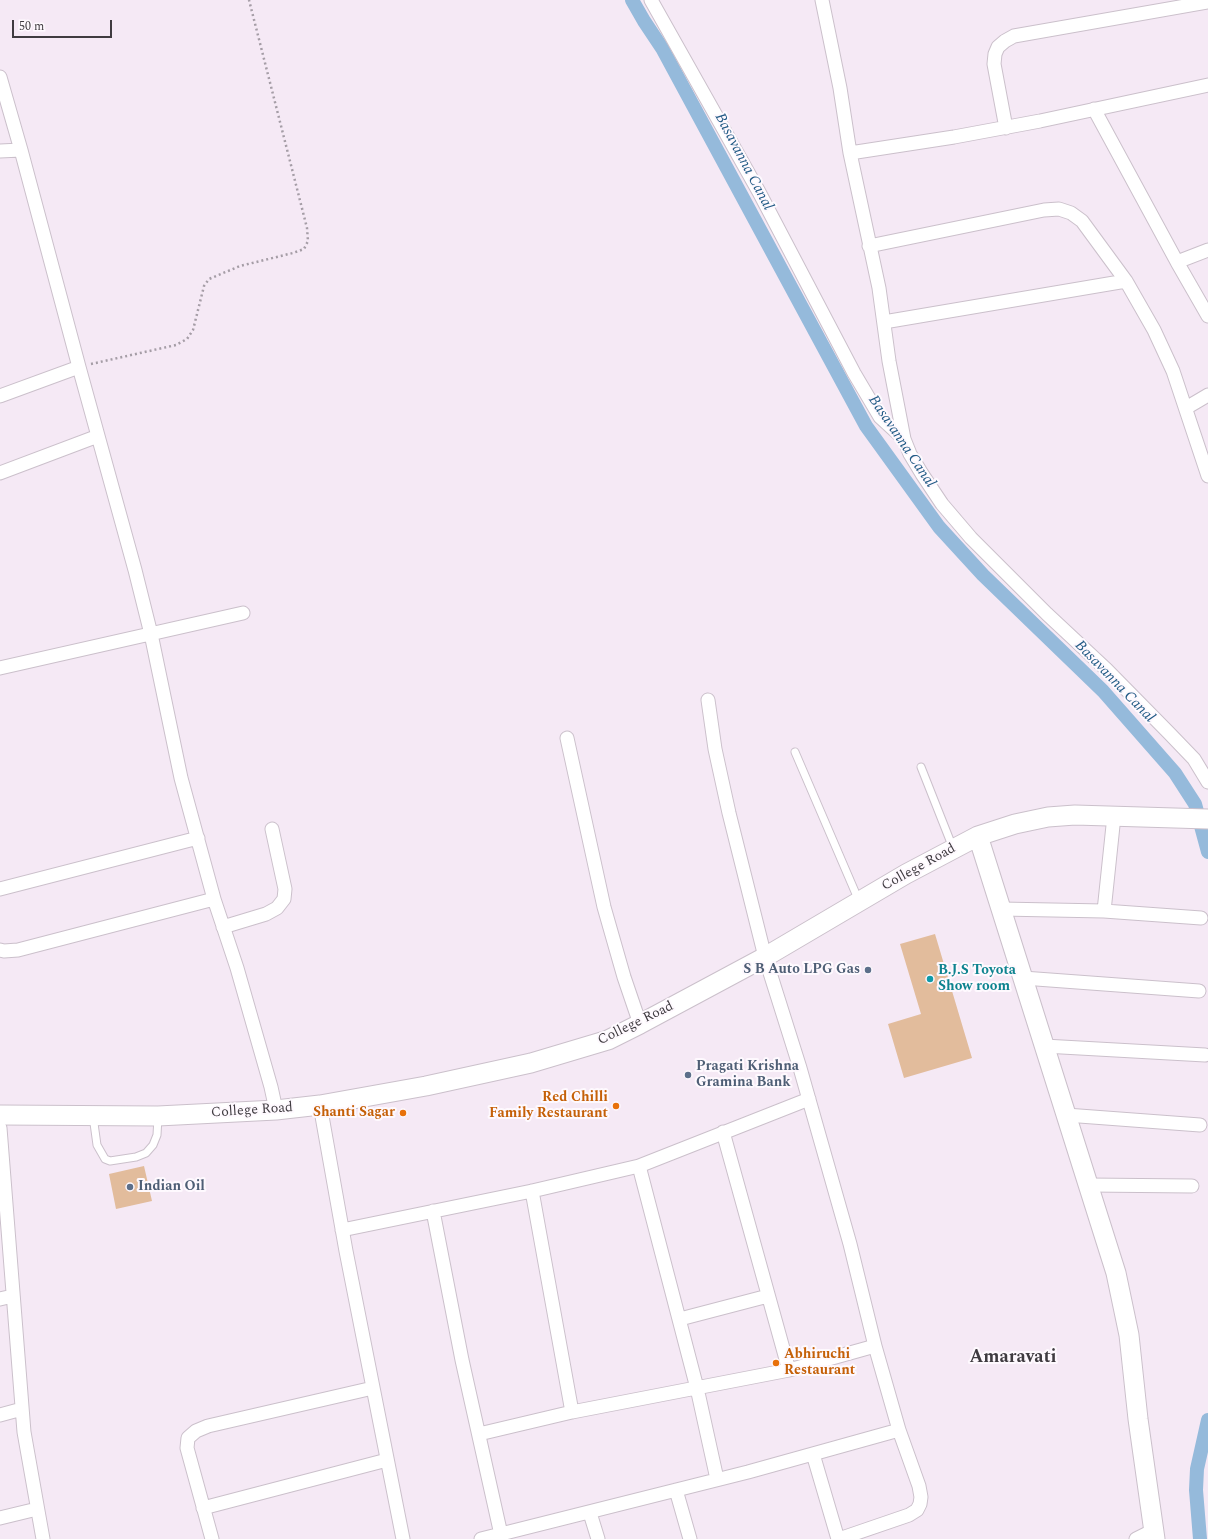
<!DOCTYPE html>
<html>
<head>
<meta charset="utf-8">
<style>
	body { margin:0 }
	#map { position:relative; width:1208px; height:1539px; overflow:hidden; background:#f5e9f5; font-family:Spectral,serif }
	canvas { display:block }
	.scale { position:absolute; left:12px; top:20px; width:100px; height:18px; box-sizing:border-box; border:2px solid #3f3b40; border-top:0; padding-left:5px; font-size:12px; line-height:14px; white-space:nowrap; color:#3f3b40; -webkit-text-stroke:3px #fef9fe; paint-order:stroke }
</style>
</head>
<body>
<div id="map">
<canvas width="1208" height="1539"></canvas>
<div class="scale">50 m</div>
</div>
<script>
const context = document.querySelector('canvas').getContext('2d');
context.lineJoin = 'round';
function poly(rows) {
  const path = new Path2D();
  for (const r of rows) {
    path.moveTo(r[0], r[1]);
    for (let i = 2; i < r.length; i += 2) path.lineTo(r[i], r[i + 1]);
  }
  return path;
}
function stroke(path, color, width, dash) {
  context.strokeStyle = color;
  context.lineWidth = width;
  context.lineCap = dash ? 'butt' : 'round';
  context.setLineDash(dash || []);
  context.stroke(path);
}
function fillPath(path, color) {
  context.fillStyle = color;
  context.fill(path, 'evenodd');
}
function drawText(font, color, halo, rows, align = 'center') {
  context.font = font + ' Spectral,serif';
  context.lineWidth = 4;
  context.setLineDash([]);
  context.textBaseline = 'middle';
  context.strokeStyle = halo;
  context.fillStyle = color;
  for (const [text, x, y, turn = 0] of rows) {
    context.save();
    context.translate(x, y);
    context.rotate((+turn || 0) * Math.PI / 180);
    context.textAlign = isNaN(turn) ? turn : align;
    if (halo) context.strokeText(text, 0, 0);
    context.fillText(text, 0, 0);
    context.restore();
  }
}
stroke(poly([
	[632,0,644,21,662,48,866,426,939,527,983,575,1103,691,1175,773,1195,804,1208,852],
	[1200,1539,1196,1490,1197,1469,1208,1420]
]), '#95badb', 14);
fillPath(poly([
	[935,934,972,1058,904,1078,888,1024,921,1014,900,944],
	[144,1166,152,1201,116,1209,109,1174]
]), '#e2bc9c');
const lane = poly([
	[795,752,859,901],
	[921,767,953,848],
	[93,1116,97,1145,105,1159,110,1161,136,1157,146,1153,153,1145,157,1135,158,1117]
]);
const street = poly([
	[651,0,759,192,854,373,880,417,904,439],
	[822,0,840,88,850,153,879,288,889,361,900,418,904,439,910,454,922,474,942,504,971,538,1047,614,1107,670,1169,733,1194,759,1208,782],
	[0,77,21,150,79,367,135,570,151,634,181,778,214,899,237,968,271,1087,276,1110],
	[1094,109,1177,262,1208,316],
	[1006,128,994,64,995,54,998,47,1005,41,1014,36,1208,2],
	[0,151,21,150],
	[850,153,954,137,1040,121,1208,85],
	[869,246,1044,210,1059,209,1071,213,1082,221,1126,281,1154,330,1173,371,1208,476],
	[1177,262,1208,250],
	[884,322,1126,281],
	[0,396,79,367],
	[1186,408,1208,395],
	[0,473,98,436],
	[0,668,243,613],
	[708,700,715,749,729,813,765,957,800,1068,850,1244,875,1346,899,1430,919,1486,921,1497,920,1504,917,1510,909,1515,839,1539],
	[567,738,604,907,624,977,640,1024],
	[0,889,198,838],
	[1001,909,1104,911,1201,918],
	[1104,911,1114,816],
	[223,927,266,914,277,908,284,899,285,889,272,829],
	[0,950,4,951,18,950,214,899],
	[1023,978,1199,991],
	[1044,1046,1205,1055],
	[320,1105,346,1251,403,1539],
	[1066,1115,1200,1125],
	[0,1128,24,1432,43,1539],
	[723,1132,789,1370],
	[639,1166,697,1388,717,1479],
	[1088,1185,1192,1186],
	[532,1191,572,1412],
	[433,1211,462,1360,502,1539],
	[342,1230,532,1191,639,1166,809,1099],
	[0,1299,13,1296],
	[680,1319,768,1296],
	[0,1415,22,1409],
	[479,1434,572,1412,789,1370,875,1346],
	[813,1454,838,1539],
	[676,1490,690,1539],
	[203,1508,387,1460],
	[590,1513,598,1539],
	[0,1518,37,1509],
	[212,1539,187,1448,188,1438,196,1431,208,1426,373,1388],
	[481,1539,748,1472,899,1430],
	[1136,1539,1154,1530]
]);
const secondary = poly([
	[978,836,1116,1273,1129,1335,1138,1419,1155,1539],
	[0,1115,158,1116,276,1110,320,1105,426,1086,531,1063,608,1040,640,1024,765,957,906,874,978,836,1015,824,1048,817,1075,815,1208,819]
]);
stroke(lane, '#cbc0cb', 9);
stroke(street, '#cbc0cb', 15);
stroke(secondary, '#cbc0cb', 21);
stroke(poly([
	[91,364,176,345,187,339,193,330,204,286,209,279,240,266,293,253,304,249,308,241,307,228,249,0]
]), '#a59da6', 2.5, [2, 3]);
stroke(lane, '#fff', 7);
stroke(street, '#fff', 13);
stroke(secondary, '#fff', 19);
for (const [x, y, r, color] of [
	[868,970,4,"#5c6f8a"],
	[930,979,4,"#0f9aa8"],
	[688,1075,4,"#5c6f8a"],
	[616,1106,4,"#e8710a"],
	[403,1113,4,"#e8710a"],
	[130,1187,4,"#5c6f8a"],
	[776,1363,4,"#e8710a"]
]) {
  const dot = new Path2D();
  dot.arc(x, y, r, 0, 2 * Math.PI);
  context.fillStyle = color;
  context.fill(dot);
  stroke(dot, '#fef9fe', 1.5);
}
drawText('14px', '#3f3b40', '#fef9fe', [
	["College Road",919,868,-29],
	["College Road",636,1024,-26],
	["College Road",252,1111,-4]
]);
drawText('bold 14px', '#4e5e75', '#fef9fe', [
	["S B Auto LPG Gas",860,970,"right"],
	["Pragati Krishna",696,1067],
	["Gramina Bank",696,1083],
	["Indian Oil",138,1187]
], 'left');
drawText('bold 14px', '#0d838f', '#fef9fe', [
	["B.J.S Toyota",938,971],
	["Show room",938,987]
], 'left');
drawText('bold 14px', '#c56008', '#fef9fe', [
	["Red Chilli",608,1098],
	["Family Restaurant",608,1114],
	["Shanti Sagar",395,1113],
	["Abhiruchi",784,1355,"left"],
	["Restaurant",784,1371,"left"]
], 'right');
drawText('italic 15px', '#235b86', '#fef9fe', [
	["Basavanna Canal",743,162,62],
	["Basavanna Canal",901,442,56],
	["Basavanna Canal",1114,682,46]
]);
drawText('bold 18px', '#3f3b40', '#fef9fe', [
	["Amaravati",1013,1358]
]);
</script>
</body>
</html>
